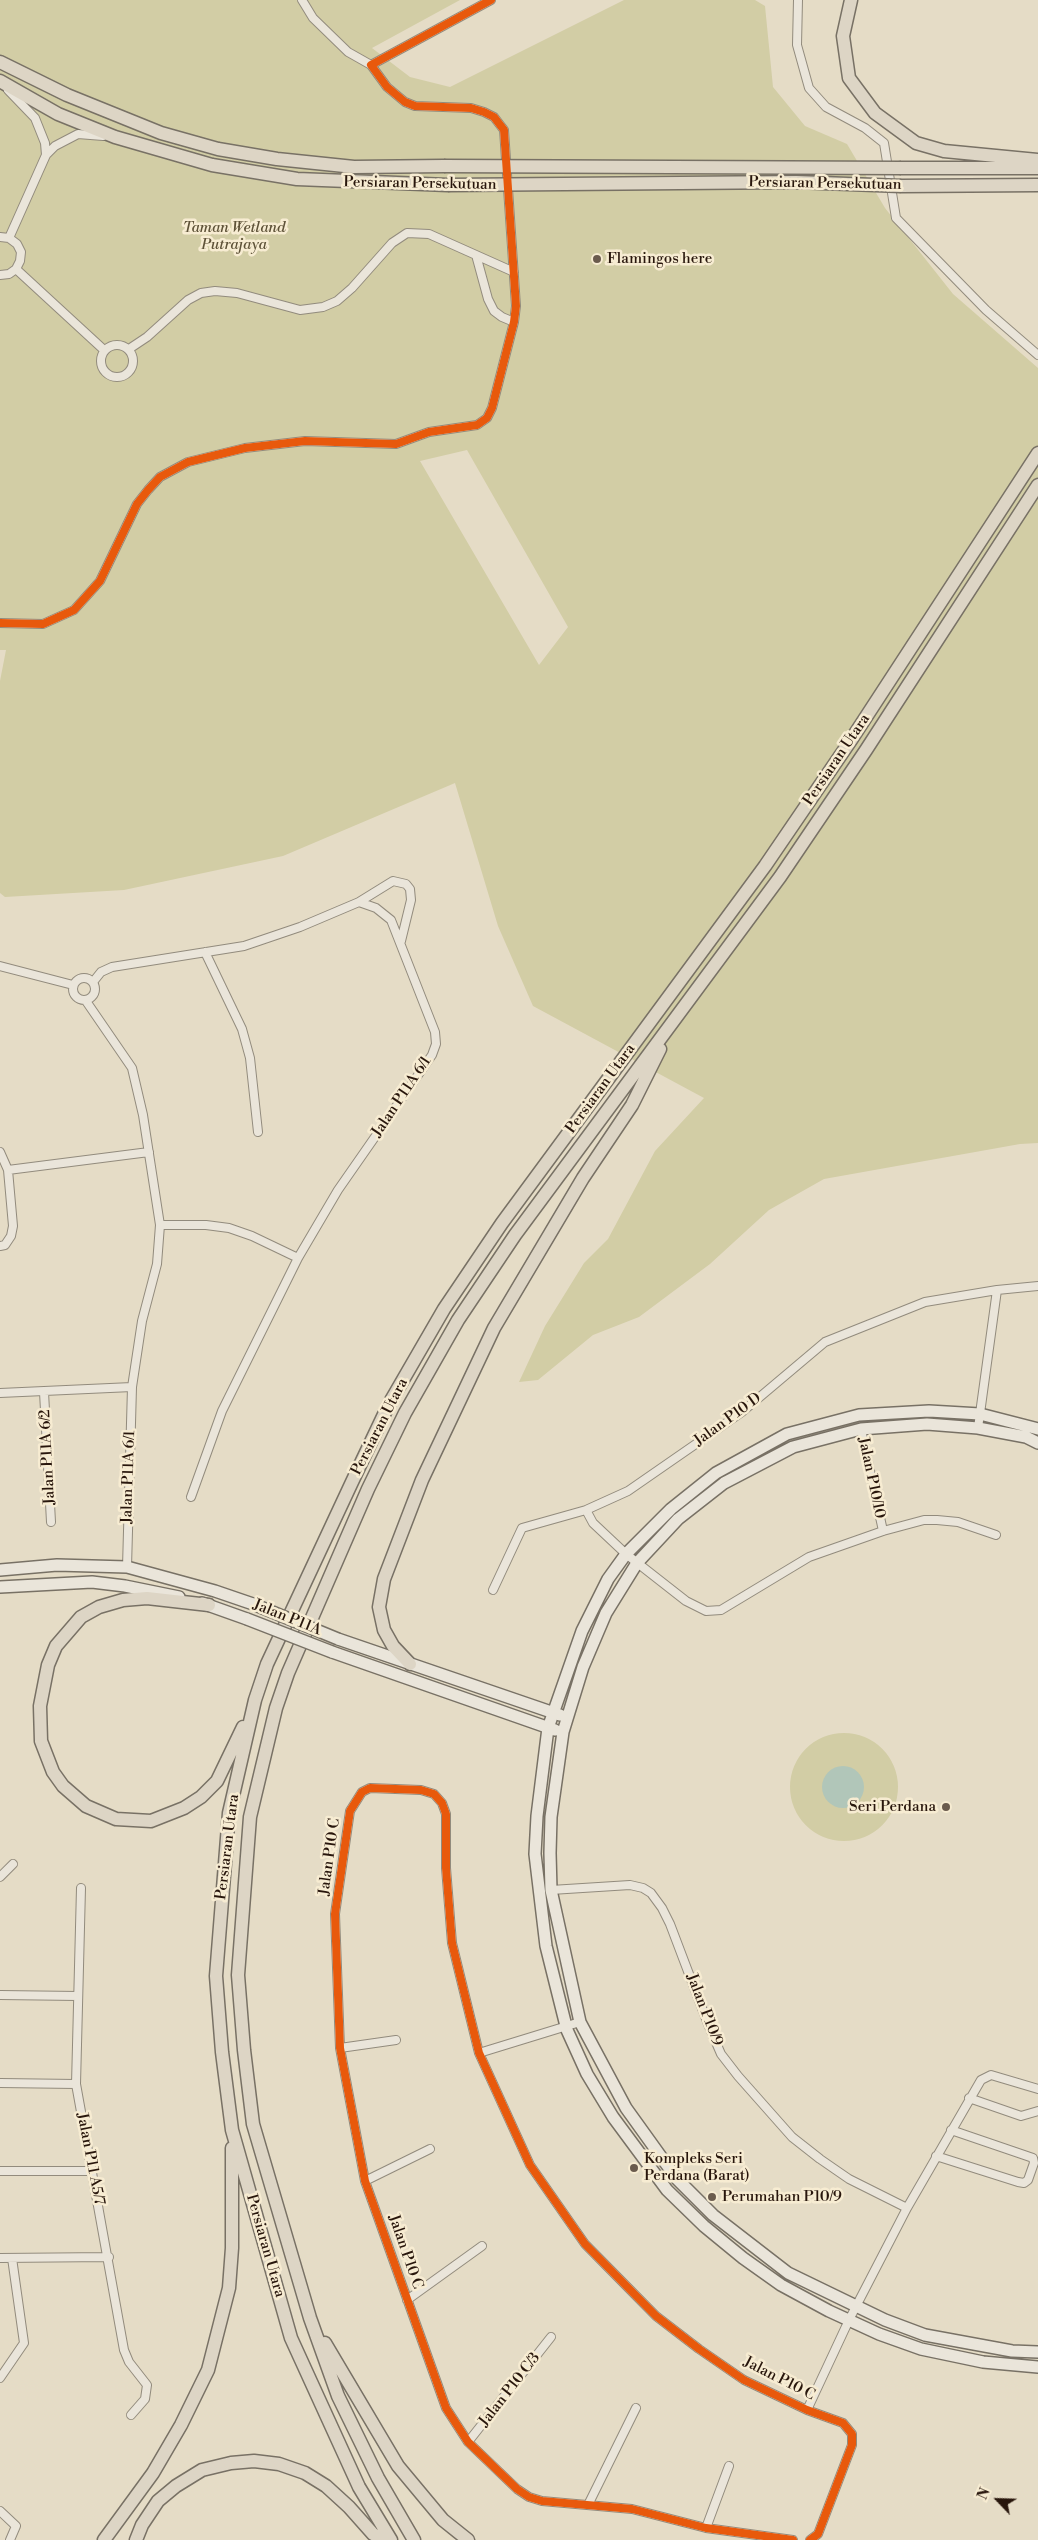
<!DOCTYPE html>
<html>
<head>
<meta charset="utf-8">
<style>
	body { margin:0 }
	#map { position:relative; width:1038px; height:2540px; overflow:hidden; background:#e5dcc6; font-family:"Libre Bodoni",serif }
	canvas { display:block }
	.north { position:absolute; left:973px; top:2475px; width:50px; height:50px; -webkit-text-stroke:4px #f7ecd2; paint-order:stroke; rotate:294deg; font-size:14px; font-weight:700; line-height:20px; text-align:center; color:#28160c }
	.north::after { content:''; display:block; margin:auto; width:18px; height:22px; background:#28160c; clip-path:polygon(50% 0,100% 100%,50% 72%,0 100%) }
</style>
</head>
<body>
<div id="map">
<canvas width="1038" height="2540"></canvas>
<div class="north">N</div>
</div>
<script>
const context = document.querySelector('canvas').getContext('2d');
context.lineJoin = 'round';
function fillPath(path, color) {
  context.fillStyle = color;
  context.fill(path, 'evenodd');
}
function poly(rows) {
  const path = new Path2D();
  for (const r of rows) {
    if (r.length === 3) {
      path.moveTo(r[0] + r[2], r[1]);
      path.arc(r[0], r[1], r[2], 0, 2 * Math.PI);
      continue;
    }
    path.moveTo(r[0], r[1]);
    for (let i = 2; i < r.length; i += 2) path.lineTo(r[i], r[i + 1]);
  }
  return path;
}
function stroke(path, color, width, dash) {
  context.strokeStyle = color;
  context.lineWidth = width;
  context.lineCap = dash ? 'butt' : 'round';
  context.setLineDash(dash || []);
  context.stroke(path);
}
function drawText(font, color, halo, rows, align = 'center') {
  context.font = font + ' "Libre Bodoni",serif';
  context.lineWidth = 5;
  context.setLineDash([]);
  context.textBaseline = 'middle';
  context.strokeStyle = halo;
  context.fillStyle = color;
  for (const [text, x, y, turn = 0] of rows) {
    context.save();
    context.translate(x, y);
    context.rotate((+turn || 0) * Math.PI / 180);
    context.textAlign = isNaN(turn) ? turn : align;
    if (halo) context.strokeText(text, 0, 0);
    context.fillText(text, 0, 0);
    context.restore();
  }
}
fillPath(poly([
	[0,0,460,0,372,48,410,77,450,87,624,0,755,0,765,6,773,87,805,126,847,144,885,208,953,294,1038,368,1038,1143,1020,1144,824,1179,769,1210,710,1264,639,1317,593,1335,538,1380,519,1382,545,1326,584,1263,608,1239,655,1151,704,1098,533,1006,498,926,455,783,283,856,124,890,5,897,0,893,0,681,6,650,0,650],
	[467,450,568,627,539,665,420,461],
	[844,1787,54]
]), '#d2cda5');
fillPath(poly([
	[843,1787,21]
]), '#b1c6b9');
const street = poly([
	[302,0,313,18,348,52,371,65],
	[798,0,797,45,809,88,826,107,865,128,884,143,896,218,986,310,1038,355],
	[8,90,35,118,45,143,46,155],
	[0,237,9,238,17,244,21,252,20,261,16,269,9,274,0,275],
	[9,238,46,155,55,146,78,134,103,136],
	[476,255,488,299,494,311,502,317,514,322],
	[16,269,104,350],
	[117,361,16],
	[129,349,147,337,188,300,201,293,215,291,237,293,300,310,323,307,337,301,352,288,392,243,407,233,429,234,514,272],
	[0,623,43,624,74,610,100,581,137,504,148,490,160,477,188,462,245,448,305,441,396,444,429,432,477,425,487,418,492,408,514,322,516,306,504,130,494,117,484,112,471,108,415,106,405,102,387,87,371,65,491,0],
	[359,902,393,881,406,884,410,889,411,900,401,941],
	[205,952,242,1029,250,1058,258,1132],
	[0,966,73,985],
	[84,989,11],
	[93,982,101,972,112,967,244,946,300,927,359,902,376,908,391,920,435,1032,436,1044,432,1055,338,1190,298,1258,222,1411,191,1497],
	[86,1001,132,1068,143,1115,160,1225,157,1264,142,1321,132,1387,127,1567],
	[0,1152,8,1170,13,1226,11,1236,5,1245,0,1246],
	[8,1170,149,1152],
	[160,1225,206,1225,229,1228,252,1236,298,1258],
	[44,1392,51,1522],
	[0,1393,132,1387],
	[978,1428,997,1290],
	[861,1429,883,1531],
	[586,1510,593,1523,626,1554,686,1601,706,1611,721,1610,809,1557,883,1531,924,1520,937,1520,958,1522,996,1535],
	[493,1590,522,1528,586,1510,628,1491,742,1412,825,1342,925,1302,997,1290,1038,1286],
	[0,1877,13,1864],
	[81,1888,76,2084,124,2350,129,2362,147,2385,145,2399,131,2415],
	[551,1890,630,1885,643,1888,651,1893,662,1908,670,1924,708,2024,721,2054,738,2076,792,2137,820,2159,849,2179,907,2208],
	[0,1995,78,1996],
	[340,2048,396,2040],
	[479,2053,580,2022],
	[0,2083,76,2084],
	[969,2098,1021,2116,1038,2111],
	[936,2156,1018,2182,1024,2183,1028,2180,1034,2163,1033,2158,951,2130],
	[0,2171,92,2171],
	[365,2181,430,2149],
	[0,2258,109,2257],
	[407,2300,482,2246],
	[0,2378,24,2343,12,2258],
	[807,2410,849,2320,907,2208,981,2080,991,2075,1038,2089],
	[468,2442,551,2337],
	[588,2505,636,2408],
	[0,2511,16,2526,10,2540],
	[706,2528,729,2466],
	[793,2540,706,2528,632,2509,542,2501,529,2497,517,2489,468,2442,446,2408,365,2181,340,2048,335,1914,350,1811,362,1792,370,1788,421,1790,434,1794,442,1803,446,1814,446,1868,452,1943,479,2053,530,2165,585,2244,656,2316,699,2349,744,2380,807,2410,843,2423,852,2434,852,2445,818,2534,810,2540]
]);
const secondary = poly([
	[1038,1429,980,1414,929,1411,859,1415,787,1434,716,1473,671,1509,626,1554,608,1579,582,1631,548,1728,537,1816,535,1854,546,1946,567,2030,587,2074,613,2117,667,2190,704,2226,743,2258,781,2285,829,2311,879,2334,921,2349,983,2362,1038,2367],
	[1038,1443,1026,1437,978,1428,927,1424,861,1429,793,1447,724,1483,678,1519,637,1563,606,1613,583,1667,563,1732,551,1817,550,1853,551,1890,580,2022,626,2108,677,2179,713,2215,788,2273,885,2320,925,2335,1012,2351,1038,2352],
	[0,1570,57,1565,127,1567,215,1591,253,1604],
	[0,1587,92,1582,125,1586,179,1597],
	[202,1603,247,1619],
	[338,1639,560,1715],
	[332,1652,555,1730]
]);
const primary = poly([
	[851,0,843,36,849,78,875,113,916,143,944,151,1038,160],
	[0,62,67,95,161,133,218,149,277,159,354,167,444,166],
	[0,81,58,114,115,137,212,165,297,179,448,185],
	[901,168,1038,168],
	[901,186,1038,185],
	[209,1605,147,1598,123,1600,99,1607,81,1617,56,1646,48,1665,40,1706,41,1741,53,1772,63,1786,86,1806,116,1819,151,1821,184,1808,201,1797,217,1781,243,1727],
	[410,1664,393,1646,384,1630,379,1607,384,1579,422,1480,494,1328,583,1178,632,1105,660,1049],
	[325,2343,398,2466,443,2520,468,2540],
	[104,2540,153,2473,181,2425,208,2370,229,2288,232,2248,232,2148],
	[136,2540,142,2525,158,2501,176,2486,202,2470,231,2463,254,2461,279,2464,305,2473,326,2486,349,2507,373,2534,384,2540],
	[391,2540,359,2487,291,2338,232,2130,222,2052,216,1976,229,1813,255,1700,267,1664,352,1482,389,1404,444,1309,502,1223,765,866,851,740,1038,453],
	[414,2540,378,2478,338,2396,310,2318,253,2124,244,2050,238,1975,250,1817,276,1708,288,1673,368,1489,405,1413,458,1320,515,1235,780,877,866,750,1038,485]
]);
stroke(street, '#928b7d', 10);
stroke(secondary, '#787165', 14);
stroke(primary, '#787165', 15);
stroke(street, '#eae5da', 8);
stroke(secondary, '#eae5da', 11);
stroke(primary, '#ddd5c5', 12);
const secondaryBridge = poly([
	[253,1604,338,1639],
	[247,1619,332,1652]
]);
const primaryBridge = poly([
	[444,166,901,168],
	[448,185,796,182,901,186]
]);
stroke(secondaryBridge, '#787165', 14, []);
stroke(primaryBridge, '#787165', 15, []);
stroke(secondaryBridge, '#eae5da', 11);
stroke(primaryBridge, '#ddd5c5', 12);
stroke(poly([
	[0,623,43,624,74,610,100,581,137,504,148,490,160,477,188,462,245,448,305,441,396,444,429,432,477,425,487,418,492,408,514,322,516,306,504,130,494,117,484,112,471,108,415,106,405,102,387,87,371,65,491,0],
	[793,2540,706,2528,632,2509,542,2501,529,2497,517,2489,468,2442,446,2408,365,2181,340,2048,335,1914,350,1811,362,1792,370,1788,421,1790,434,1794,442,1803,446,1814,446,1868,452,1943,479,2053,530,2165,585,2244,656,2316,699,2349,744,2380,807,2410,843,2423,852,2434,852,2445,818,2534,810,2540]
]), '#e8590c', 8);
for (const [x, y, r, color] of [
	[597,259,5,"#6a5b4d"],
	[946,1807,5,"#6a5b4d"],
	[634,2168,5,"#6a5b4d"],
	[712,2197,5,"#6a5b4d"]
]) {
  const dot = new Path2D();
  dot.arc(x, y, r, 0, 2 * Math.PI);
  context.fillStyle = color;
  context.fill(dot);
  stroke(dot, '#f7ecd2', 2);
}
drawText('15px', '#28160c', '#f7ecd2', [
	["Persiaran Persekutuan",420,184,1],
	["Persiaran Persekutuan",825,184,1],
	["Persiaran Utara",837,760,-56],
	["Persiaran Utara",601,1089,-54],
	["Jalan P11A 6/1",402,1097,-56],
	["Jalan P10 D",728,1420,-36],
	["Persiaran Utara",380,1427,-63],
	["Jalan P11A 6/2",48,1457,-93],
	["Jalan P11A 6/1",129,1477,-88],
	["Jalan P10/10",871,1478,78],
	["Jalan P11A",287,1618,22],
	["Persiaran Utara",228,1847,-83],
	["Jalan P10 C",330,1857,-82],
	["Jalan P10/9",704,2010,69],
	["Jalan P11 A5/7",90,2159,79],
	["Persiaran Utara",265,2246,74],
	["Jalan P10 C",405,2252,71],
	["Jalan P10 C",779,2379,27],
	["Jalan P10 C/3",510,2390,-52]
]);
drawText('italic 15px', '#5e5238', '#f7ecd2', [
	["Taman Wetland",234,228],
	["Putrajaya",234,245]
]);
drawText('15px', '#28160c', '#f7ecd2', [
	["Flamingos here",607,259],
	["Seri Perdana",936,1807,"right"],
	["Kompleks Seri",644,2159],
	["Perdana (Barat)",644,2176],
	["Perumahan P10/9",722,2197]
], 'left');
</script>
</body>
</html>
